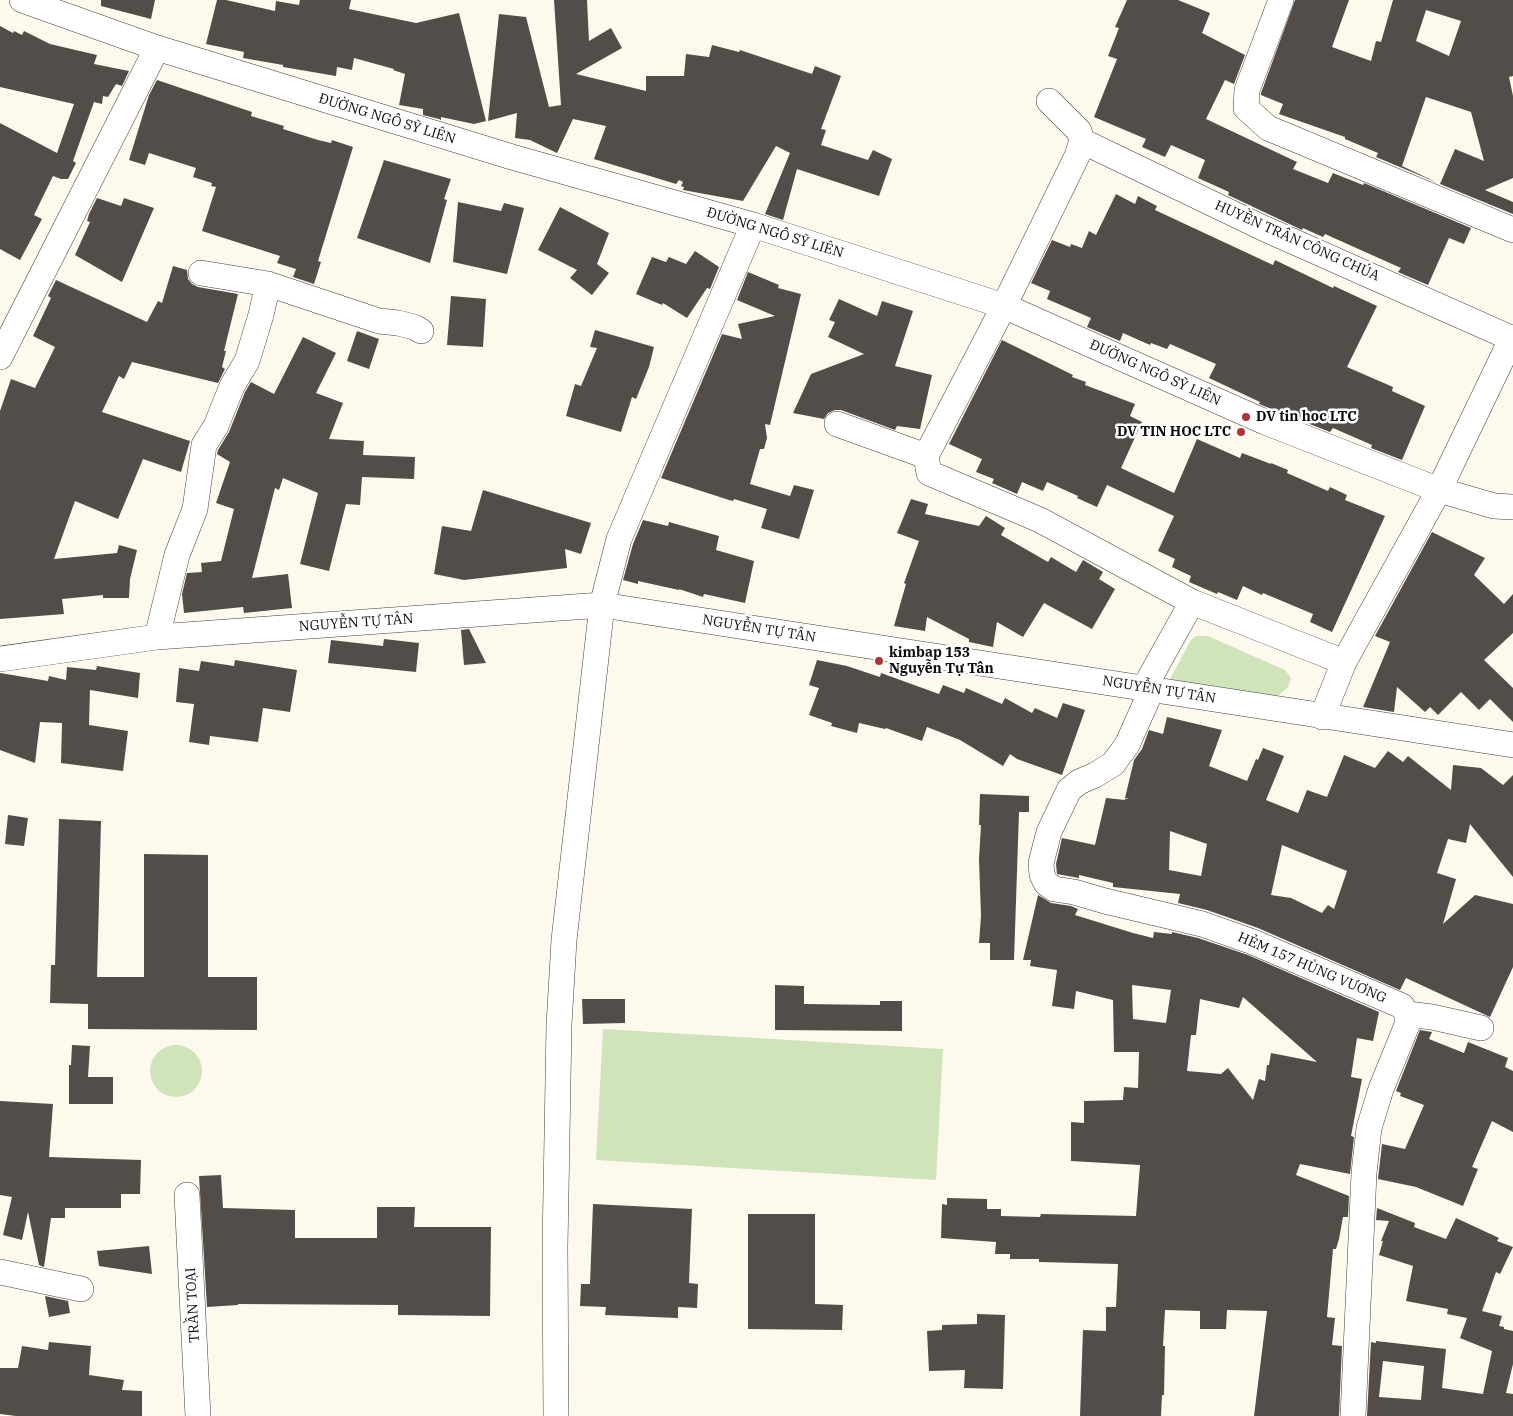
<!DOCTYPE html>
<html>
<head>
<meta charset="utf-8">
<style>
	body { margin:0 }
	canvas { display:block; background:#fdfaed }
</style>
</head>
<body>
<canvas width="1513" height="1416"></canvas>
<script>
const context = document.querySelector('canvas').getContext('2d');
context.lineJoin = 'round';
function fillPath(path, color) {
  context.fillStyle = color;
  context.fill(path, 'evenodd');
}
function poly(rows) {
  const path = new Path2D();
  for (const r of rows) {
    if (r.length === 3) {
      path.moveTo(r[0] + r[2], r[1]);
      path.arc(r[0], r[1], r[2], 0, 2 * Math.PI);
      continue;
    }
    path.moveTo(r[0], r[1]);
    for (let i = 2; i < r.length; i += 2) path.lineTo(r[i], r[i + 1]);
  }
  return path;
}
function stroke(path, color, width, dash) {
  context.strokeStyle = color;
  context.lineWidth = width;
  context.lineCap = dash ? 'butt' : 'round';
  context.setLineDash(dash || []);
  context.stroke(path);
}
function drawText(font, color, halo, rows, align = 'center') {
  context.font = font + ' "IBM Plex Serif",serif';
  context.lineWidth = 5;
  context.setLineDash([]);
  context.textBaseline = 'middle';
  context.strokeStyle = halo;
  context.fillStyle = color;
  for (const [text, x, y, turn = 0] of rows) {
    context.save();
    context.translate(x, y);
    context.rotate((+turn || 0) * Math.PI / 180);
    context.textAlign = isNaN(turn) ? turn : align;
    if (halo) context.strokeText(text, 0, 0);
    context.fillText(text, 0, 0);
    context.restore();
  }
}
fillPath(poly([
	[1196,636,1208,636,1285,670,1291,678,1288,687,1279,695,1265,697,1170,679,1191,640],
	[603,1029,943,1049,936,1180,596,1160],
	[176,1071,26]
]), '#cfe4ba');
fillPath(poly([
	[101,0,155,0,151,19,101,6],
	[217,0,226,0,275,11,276,1,299,5,300,0,351,0,349,9,416,23,459,13,486,121,474,124,441,117,441,120,439,119,423,115,423,109,399,105,405,74,393,70,394,69,354,58,352,70,337,67,336,76,283,67,283,65,243,58,244,52,206,44],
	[554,0,587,0,589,41,611,28,622,48,576,74,646,91,646,76,684,76,686,54,709,57,712,45,739,52,740,50,812,74,815,66,841,76,821,129,826,130,821,145,868,160,873,150,892,159,879,196,797,169,783,220,765,214,790,153,776,146,743,201,683,190,684,187,681,186,683,182,679,180,676,184,594,159,606,126,573,119,557,153,530,140,515,138,517,113,488,121,499,14,526,17,549,107,561,105],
	[1127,0,1178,0,1210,13,1202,33,1245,55,1234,84,1225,80,1206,119,1297,162,1293,169,1328,183,1333,173,1363,185,1364,183,1471,228,1464,244,1449,238,1428,285,1398,272,1401,268,1325,234,1323,237,1303,228,1302,230,1228,195,1229,192,1198,178,1205,160,1171,145,1165,157,1142,147,1146,139,1094,117,1117,59,1108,56,1119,28,1115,27],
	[1295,0,1349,0,1332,47,1371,61,1376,41,1381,42,1393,0,1513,0,1513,76,1509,77,1513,96,1513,178,1485,190,1513,202,1513,214,1440,184,1455,149,1484,161,1471,112,1426,97,1402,166,1438,183,1376,157,1378,153,1345,139,1345,137,1279,114,1283,104,1261,95,1261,93],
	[1426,10,1461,21,1449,56,1416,41],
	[0,26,13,33,14,31,22,35,24,31,50,44,97,55,94,64,129,71,122,86,116,84,108,97,103,96,102,104,94,102,73,161,76,163,68,179,61,179,53,176,34,215,42,219,20,260,0,249,0,123,57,153,74,104,0,87],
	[157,80,252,112,251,116,284,126,283,129,318,140,331,143,332,140,353,147,318,261,321,262,314,284,293,277,296,269,277,263,280,256,202,231,216,187,211,186,212,183,193,177,196,168,149,153,145,165,129,160,149,95],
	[384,160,451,179,444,199,447,200,430,263,357,238],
	[1116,194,1135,204,1138,196,1157,206,1155,210,1273,265,1275,260,1333,288,1334,286,1377,306,1347,367,1393,387,1392,391,1425,406,1402,460,1371,448,1372,445,1333,428,1330,432,1259,404,1260,402,1209,378,1216,364,1170,344,1167,349,1151,343,1150,345,1123,333,1120,341,1087,327,1091,318,1047,299,1050,291,1031,283,1052,240,1070,247,1071,244,1082,248,1089,231,1096,235],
	[97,198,121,206,124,198,154,208,122,282,75,255,90,222,87,221,89,214],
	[458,202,501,211,504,203,524,208,507,274,453,262],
	[560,207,609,233,597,264,609,273,592,295,570,278,577,270,538,250],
	[695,251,719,267,710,289,707,288,687,318,663,303,662,305,636,294,652,257,666,262,669,257,686,264],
	[173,266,187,270,188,279,192,284,198,287,238,294,224,351,226,351,222,367,225,369,218,383,132,362,124,379,119,376,102,412,190,441,181,472,143,459,118,519,75,501,54,559,117,553,119,545,137,550,130,579,129,598,103,598,103,595,62,599,64,614,0,619,0,411,11,379,35,388,55,347,33,336,51,298,48,296,56,280,147,322,158,301,162,303],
	[748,272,779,285,778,288,801,294,770,425,765,424,767,438,764,449,760,449,750,484,790,496,794,485,814,490,799,539,761,528,767,509,734,499,733,501,729,500,661,478,722,334,742,339,738,324,775,316,737,300],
	[451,296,486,299,483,347,447,345],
	[839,299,877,316,882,301,913,311,895,366,932,375,920,429,897,426,895,430,841,410,835,410,828,413,824,419,793,413,811,374,864,354,828,337,835,322,829,320],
	[595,330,654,347,649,367,636,399,632,397,621,432,566,416,575,384,581,386,597,348,590,347],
	[357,331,379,339,369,369,347,361],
	[303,337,336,353,316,393,343,403,329,439,364,441,363,455,415,457,414,479,362,477,360,505,346,504,329,571,300,564,318,493,283,478,279,490,275,488,252,578,288,574,292,608,244,613,243,607,184,613,182,594,187,573,202,572,201,563,221,561,234,509,216,503,230,462,217,454,218,450,229,432,245,392,251,382,274,394],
	[1002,340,1073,375,1072,377,1086,382,1085,385,1135,404,1130,416,1142,422,1121,468,1174,493,1197,439,1240,458,1242,453,1271,464,1271,463,1288,470,1287,473,1328,491,1330,487,1347,495,1345,500,1385,516,1332,632,1310,622,1313,614,1263,593,1262,595,1243,586,1237,600,1218,592,1217,594,1189,582,1191,576,1172,567,1175,559,1158,551,1174,516,1107,485,1097,507,1077,498,1078,496,1047,482,1043,491,1022,482,1017,494,992,483,994,479,976,472,982,459,949,444],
	[483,490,591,523,581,554,565,549,567,568,464,580,434,574,442,526,471,531],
	[911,499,928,504,925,514,979,526,986,516,1005,528,1001,535,1048,562,1051,557,1076,572,1083,560,1103,572,1099,579,1115,589,1092,629,1044,603,1023,637,997,622,993,647,969,642,969,639,927,617,925,631,894,626,906,584,904,583,919,541,897,533],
	[643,520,668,526,669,522,719,536,716,550,754,561,745,603,704,594,703,597,679,589,679,590,638,581,638,584,623,580,633,544],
	[1432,532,1485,558,1474,575,1504,604,1513,594,1513,633,1484,660,1513,688,1513,722,1490,699,1479,710,1461,692,1438,715,1430,707,1425,712,1397,687,1394,712,1363,707,1390,642,1375,636],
	[469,629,486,663,464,665,461,630],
	[384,639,419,643,416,672,328,663,331,640,383,646],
	[235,660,297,670,290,712,263,708,258,742,210,736,209,745,189,742,194,704,176,702,179,668,199,671,201,661,234,666],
	[817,660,847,666,880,677,881,673,939,694,943,685,964,693,966,688,1002,704,1005,698,1032,713,1035,708,1057,718,1063,703,1085,710,1062,775,1017,759,1010,754,1003,766,960,740,927,727,922,741,886,728,885,729,859,723,857,733,831,726,832,723,809,715,819,688,809,685],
	[97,666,140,673,138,698,90,690,89,725,128,731,123,771,61,763,62,723,40,722,35,763,0,750,0,673,48,681,49,676,66,680,67,667,96,670],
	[1167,717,1222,730,1209,766,1247,781,1256,759,1258,760,1263,748,1284,756,1266,800,1298,813,1307,790,1327,797,1344,755,1375,768,1388,751,1403,762,1408,756,1451,790,1453,765,1481,768,1503,785,1513,775,1513,877,1470,824,1466,843,1448,839,1437,873,1456,879,1443,924,1475,895,1513,904,1513,967,1490,1017,1406,978,1400,990,1258,928,1207,910,1178,903,1180,894,1113,887,1113,883,1079,875,1079,878,1057,874,1056,864,1062,838,1095,845,1106,798,1125,800,1125,799,1129,799,1125,798,1134,760,1142,749,1149,730,1163,734],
	[1170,831,1207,844,1201,876,1169,870],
	[1282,845,1347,871,1334,909,1328,905,1322,913,1291,898,1271,895],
	[980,794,1029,796,1029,812,1019,812,1014,960,990,960,990,943,979,943,981,916,979,859,981,825,979,825],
	[8,815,28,818,24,846,5,844],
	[59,819,101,821,97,977,144,977,144,854,208,855,208,977,257,977,257,1030,88,1029,88,1004,50,1003,51,965,55,965],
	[1038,895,1051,903,1071,906,1078,909,1075,915,1133,933,1153,938,1154,932,1172,934,1172,932,1198,938,1248,955,1379,1012,1373,1041,1357,1038,1351,1077,1362,1079,1351,1136,1354,1137,1350,1174,1300,1164,1296,1175,1349,1196,1348,1217,1343,1217,1339,1239,1336,1249,1333,1249,1327,1317,1335,1318,1332,1345,1342,1346,1339,1416,1254,1416,1267,1311,1227,1310,1226,1329,1200,1329,1200,1311,1165,1310,1163,1346,1165,1346,1164,1395,1162,1395,1161,1416,1080,1416,1083,1330,1106,1331,1106,1307,1116,1307,1118,1264,1039,1262,1039,1259,1010,1259,1010,1254,995,1254,996,1242,941,1238,942,1204,947,1205,947,1198,987,1199,987,1209,1001,1209,1001,1216,1040,1217,1041,1214,1136,1216,1140,1165,1071,1161,1071,1122,1084,1123,1084,1101,1123,1100,1124,1087,1138,1088,1139,1052,1114,1052,1113,1000,1076,991,1074,1009,1052,1006,1057,970,1030,966,1031,960,1023,960],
	[1132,985,1171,990,1166,1023,1133,1019],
	[1243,997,1317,1062,1271,1053,1269,1065,1267,1065,1265,1081,1259,1079,1253,1100,1228,1068,1221,1074,1187,1071,1191,1035,1196,1035,1200,999,1239,1008],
	[775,985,804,986,804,1004,880,1005,880,1001,902,1001,902,1031,775,1030],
	[582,999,625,999,625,1023,583,1024],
	[1420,1030,1432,1032,1429,1039,1464,1053,1468,1042,1508,1058,1505,1067,1513,1071,1513,1132,1492,1121,1472,1167,1478,1169,1463,1206,1416,1187,1378,1179,1382,1144,1405,1149,1424,1105,1400,1096,1401,1093,1396,1091],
	[72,1045,90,1046,88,1077,113,1077,113,1104,69,1104,69,1065,71,1065],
	[0,1101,53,1104,49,1157,141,1160,140,1194,121,1194,121,1208,65,1208,65,1218,51,1218,44,1267,39,1265,28,1212,22,1240,3,1235,12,1197,0,1195],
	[221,1175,223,1208,295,1210,295,1238,377,1238,377,1207,415,1207,414,1227,491,1227,490,1316,398,1315,398,1305,238,1304,238,1305,207,1307,199,1176],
	[593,1204,692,1209,689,1283,698,1284,697,1308,678,1307,678,1318,605,1315,606,1307,580,1306,581,1284,590,1284],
	[1377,1208,1415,1223,1414,1227,1446,1239,1456,1218,1499,1238,1497,1241,1513,1247,1500,1274,1496,1272,1482,1311,1502,1316,1499,1326,1504,1327,1504,1329,1513,1331,1513,1364,1506,1393,1513,1394,1513,1416,1367,1416,1371,1342,1376,1343,1376,1341,1446,1349,1442,1388,1483,1394,1492,1351,1460,1338,1467,1318,1447,1314,1448,1309,1406,1301,1413,1266,1379,1255,1383,1241,1381,1241,1389,1221,1376,1220],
	[1383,1361,1424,1366,1421,1400,1379,1397],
	[748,1214,815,1214,815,1304,843,1305,842,1330,748,1329],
	[149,1246,152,1274,99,1266,97,1251],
	[45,1296,68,1301,70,1313,49,1317],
	[977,1314,1005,1315,1003,1389,964,1388,965,1370,929,1371,927,1331,942,1330,942,1325,977,1324],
	[49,1342,91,1346,89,1375,124,1380,122,1390,142,1391,142,1416,16,1416,0,1414,0,1368,18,1368,22,1346,48,1350]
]), '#534d49');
const minor = poly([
	[22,0,157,48,512,157,753,225,1004,306,1265,422,1439,490,1494,506,1513,507],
	[1281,0,1247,90,1246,108,1268,128,1513,230],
	[1049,101,1079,131,1082,141,1077,156,1004,306,926,456,929,473,1040,520,1192,602,1344,662],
	[1082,141,1263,228,1513,339],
	[201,273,268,284,379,321,398,323,414,327,421,331],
	[0,357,157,48],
	[837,424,926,456],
	[157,637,177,555,195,509,204,445,216,426,232,386,247,361,261,315,268,284],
	[0,659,157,637,602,605,1513,745],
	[1144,688,1192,602],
	[1152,689,1127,745,1113,764,1095,775,1079,782,1069,790,1049,832,1041,863,1042,875,1046,883,1054,889,1074,892,1105,901,1202,924,1253,942,1402,1006,1407,1014,1407,1025,1381,1089,1369,1128,1364,1173,1353,1416],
	[1322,717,1344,662,1439,490,1512,338],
	[1407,1014,1432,1017,1481,1028],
	[187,1195,198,1416],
	[0,1272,81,1289],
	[556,1416,555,1247,559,1025,564,940,602,605,619,539,753,225]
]);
stroke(minor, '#3f3f3f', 26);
stroke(minor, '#fff', 25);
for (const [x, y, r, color] of [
	[1246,417,5,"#ae3236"],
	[1241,432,5,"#ae3236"],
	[879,661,5,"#ae3236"]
]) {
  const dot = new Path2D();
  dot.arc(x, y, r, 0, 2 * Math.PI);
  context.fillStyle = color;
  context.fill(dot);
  stroke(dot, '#fff', 2);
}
drawText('14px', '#0c0c0c', '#fff', [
	["ĐƯỜNG NGÔ SỸ LIÊN",387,119,17],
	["ĐƯỜNG NGÔ SỸ LIÊN",775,233,17],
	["HUYỀN TRÂN CÔNG CHÚA",1297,241,24],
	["ĐƯỜNG NGÔ SỸ LIÊN",1155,373,24],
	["NGUYỄN TỰ TÂN",356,623,-4],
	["NGUYỄN TỰ TÂN",759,629,9],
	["NGUYỄN TỰ TÂN",1159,690,9],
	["HẺM 157 HÙNG VƯƠNG",1312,968,23],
	["TRẦN TOẠI",193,1305,-93]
]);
drawText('bold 14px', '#0c0c0c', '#fff', [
	["DV tin hoc LTC",1256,417],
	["DV TIN HOC LTC",1231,432,"right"],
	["kimbap 153",889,653],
	["Nguyễn Tự Tân",889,669]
], 'left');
</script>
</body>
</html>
